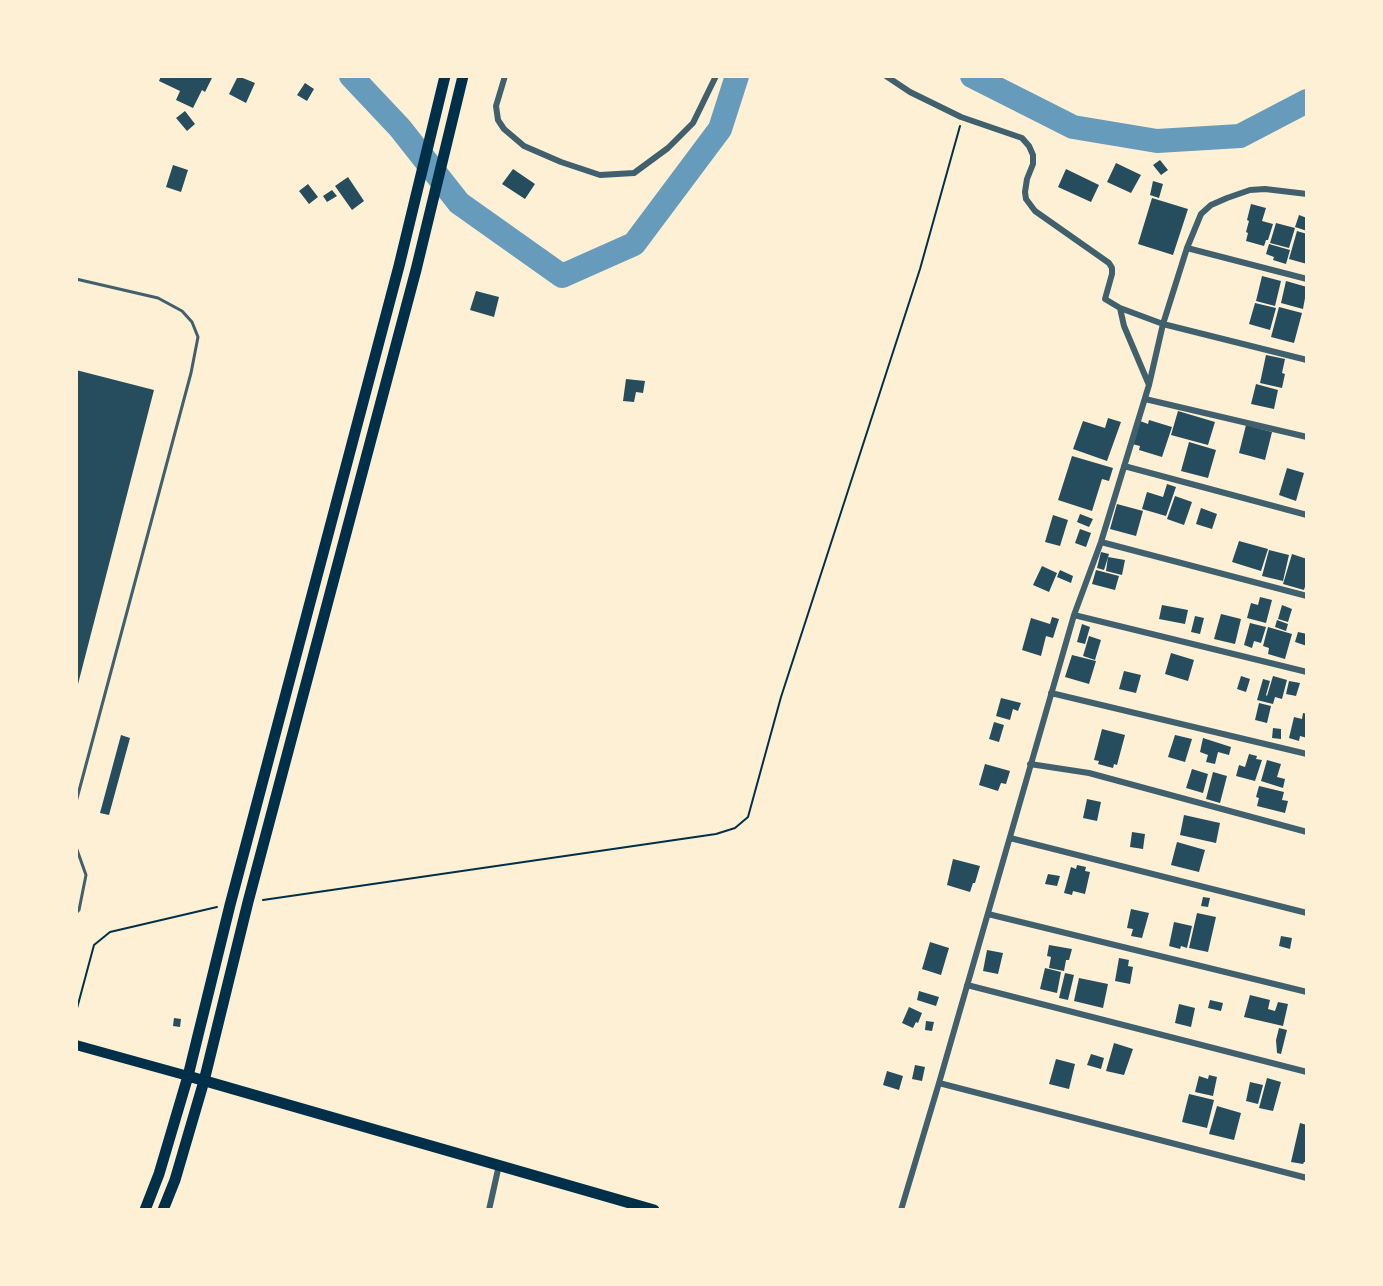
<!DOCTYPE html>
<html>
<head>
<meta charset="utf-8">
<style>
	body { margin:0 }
	#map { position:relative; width:1383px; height:1286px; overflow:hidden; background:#fdf0d5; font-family:"Open Sans",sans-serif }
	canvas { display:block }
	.frame { position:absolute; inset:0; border:78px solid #fdf0d5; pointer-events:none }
</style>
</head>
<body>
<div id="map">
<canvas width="1383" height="1286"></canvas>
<div class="frame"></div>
</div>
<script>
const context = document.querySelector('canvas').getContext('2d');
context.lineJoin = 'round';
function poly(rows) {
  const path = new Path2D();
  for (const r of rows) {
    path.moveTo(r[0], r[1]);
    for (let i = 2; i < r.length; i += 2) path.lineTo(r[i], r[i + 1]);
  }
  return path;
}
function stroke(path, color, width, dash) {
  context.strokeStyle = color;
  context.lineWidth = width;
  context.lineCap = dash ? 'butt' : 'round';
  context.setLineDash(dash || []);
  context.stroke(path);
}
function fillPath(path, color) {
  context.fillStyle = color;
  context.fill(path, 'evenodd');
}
stroke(poly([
	[351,76,400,128,459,203,562,276,634,244,720,129,737,76],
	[972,76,1073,127,1157,141,1240,136,1307,101]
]), '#669bbc', 24);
fillPath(poly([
	[161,76,213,76,205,92,202,90,193,108,176,100,180,91,159,81],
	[238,76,255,83,246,103,229,94],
	[305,83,314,89,307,101,297,95],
	[185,111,195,124,187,131,176,118],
	[1160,160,1168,170,1161,175,1153,165],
	[1116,163,1141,175,1131,193,1107,182],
	[173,165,188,170,181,192,166,187],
	[513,169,535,184,525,199,502,184],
	[1066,169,1099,185,1091,202,1058,187],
	[348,177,364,201,352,210,335,186],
	[1153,181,1163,184,1159,198,1150,195],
	[308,184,318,197,309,204,299,191],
	[332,190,337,196,327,202,323,196],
	[1152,198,1188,209,1173,255,1138,244],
	[1251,204,1266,208,1262,221,1273,224,1268,240,1266,240,1264,246,1246,241,1248,233,1246,232,1249,221,1247,220],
	[1299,215,1307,218,1307,231,1295,227],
	[1276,223,1295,228,1289,248,1270,243],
	[1297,231,1307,234,1307,264,1289,259],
	[1269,244,1290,250,1286,264,1273,260,1274,257,1266,254],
	[1262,276,1281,281,1275,306,1256,301],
	[1286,281,1307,287,1303,309,1281,303],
	[476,291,499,297,494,317,470,310],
	[1255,303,1276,308,1270,330,1249,324],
	[1279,307,1302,313,1294,343,1271,337],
	[1266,355,1285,359,1282,373,1285,374,1282,388,1260,383],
	[76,370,154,390,77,688,76,688],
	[626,379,645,381,643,393,636,392,634,402,623,401],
	[1256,384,1278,390,1274,409,1251,404],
	[1178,411,1215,422,1208,445,1171,435],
	[1108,418,1121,422,1107,461,1073,449,1083,421,1105,428],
	[1149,420,1172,427,1162,457,1139,450,1140,446,1132,444,1140,421,1148,424],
	[1246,425,1272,432,1265,460,1239,453],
	[1189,442,1216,450,1208,478,1181,471],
	[1072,456,1113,468,1109,481,1102,479,1092,511,1058,500],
	[1287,468,1304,473,1296,501,1279,495],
	[1167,484,1176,487,1166,516,1142,509,1147,492,1163,497],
	[1175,496,1192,502,1184,525,1167,519],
	[1117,504,1143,511,1136,536,1110,529],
	[1201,508,1217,514,1212,529,1196,524],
	[1080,514,1093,519,1089,527,1077,522],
	[1053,515,1068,520,1060,546,1045,542],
	[1080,529,1091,533,1086,547,1075,543],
	[1239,541,1268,549,1261,571,1232,562],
	[1269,550,1289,555,1283,581,1262,576],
	[1101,552,1109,554,1104,570,1097,568],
	[1292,554,1307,559,1307,580,1304,590,1283,584],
	[1108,557,1125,560,1122,575,1106,571],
	[1042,566,1057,573,1049,592,1033,585],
	[1060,570,1073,576,1071,583,1057,577],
	[1096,570,1119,576,1115,590,1092,584],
	[1260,597,1272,600,1266,623,1247,618,1251,603,1258,605],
	[1162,605,1188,610,1185,624,1159,619],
	[1282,605,1292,609,1288,622,1278,619],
	[1221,614,1241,619,1235,644,1214,639],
	[1195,616,1204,618,1200,634,1191,632],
	[1052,617,1059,619,1053,638,1046,636,1041,656,1022,650,1031,618,1050,624],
	[1277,620,1288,624,1286,631,1275,627],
	[1250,623,1266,627,1261,643,1254,641,1252,648,1244,645],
	[1082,624,1090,627,1085,644,1077,642],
	[1268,627,1292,634,1285,659,1268,654,1269,648,1263,646],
	[1298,632,1307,634,1307,646,1295,642],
	[1089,636,1101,640,1095,660,1083,656],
	[1171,653,1194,660,1188,681,1165,674],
	[1072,655,1096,661,1089,684,1065,677],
	[1124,671,1141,675,1136,693,1119,689],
	[1241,676,1250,679,1246,692,1237,689],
	[1273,676,1287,680,1282,699,1275,697,1273,704,1257,700,1263,679,1270,681,1266,695,1267,696],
	[1289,681,1300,683,1296,696,1286,694],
	[1001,698,1021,703,1018,711,1013,709,1010,720,996,716],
	[1259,703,1271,706,1267,723,1255,720],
	[1303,713,1307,714,1307,738,1300,736,1299,741,1289,738,1294,717,1302,719],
	[994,722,1004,725,999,742,989,739],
	[1273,728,1281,729,1281,739,1272,738],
	[1102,729,1125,735,1117,765,1114,764,1113,768,1098,764,1099,761,1094,760],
	[121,735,130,738,109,815,100,813],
	[1175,735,1192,739,1185,762,1168,757],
	[1203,738,1231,747,1229,755,1218,752,1215,764,1206,762,1208,755,1200,752],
	[1249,754,1257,756,1256,759,1262,760,1255,781,1236,776,1239,765,1245,767],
	[1267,760,1281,764,1277,777,1285,779,1283,788,1261,781],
	[985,764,1010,771,1006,784,1001,783,998,791,979,785],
	[1192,769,1208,774,1203,793,1186,788],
	[1213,772,1227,776,1220,803,1206,799],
	[1259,786,1284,792,1282,800,1288,801,1285,813,1257,806,1259,798,1256,797],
	[1087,799,1101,802,1097,821,1083,818],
	[1184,815,1220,823,1216,843,1180,835],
	[1132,832,1145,834,1143,849,1130,847],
	[1177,842,1205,850,1199,872,1171,865],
	[953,859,980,866,975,883,973,883,970,892,947,885],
	[1077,865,1086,867,1085,871,1090,872,1085,894,1073,891,1072,895,1064,893,1071,867,1076,869],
	[1048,874,1060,876,1057,886,1045,884],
	[1203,897,1210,898,1208,907,1201,906],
	[1131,909,1149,913,1142,938,1131,936,1133,929,1127,928],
	[1197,913,1216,917,1208,952,1189,948],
	[1174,922,1192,926,1187,948,1181,946,1180,949,1169,946],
	[1281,936,1292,938,1290,949,1279,946],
	[930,942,949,948,941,975,922,969],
	[1049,945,1072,949,1069,960,1066,960,1064,971,1049,968,1051,957,1047,956],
	[987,950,1003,953,998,974,983,971],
	[1119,958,1129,960,1128,966,1133,967,1130,984,1115,981],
	[1045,968,1061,972,1057,993,1040,989],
	[1065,973,1074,975,1068,1000,1059,998],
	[1079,978,1108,984,1103,1008,1074,1001],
	[919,991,939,997,936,1006,917,1000],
	[1250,995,1270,1000,1268,1009,1275,1011,1278,1002,1288,1004,1283,1026,1244,1017],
	[1210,1000,1223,1003,1221,1011,1208,1008],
	[1179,1004,1195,1008,1191,1027,1175,1023],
	[909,1007,922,1013,918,1023,916,1022,913,1028,902,1023],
	[174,1018,181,1019,180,1027,173,1026],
	[926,1021,934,1022,932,1031,925,1030],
	[1279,1028,1287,1030,1281,1054,1277,1053,1276,1040],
	[1114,1043,1133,1049,1124,1075,1106,1071],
	[1091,1054,1104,1058,1101,1069,1087,1065],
	[1056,1059,1075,1064,1069,1089,1049,1084],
	[915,1065,925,1067,922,1081,912,1079],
	[887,1071,903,1076,899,1090,883,1085],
	[1209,1075,1217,1077,1213,1096,1195,1092,1199,1076,1208,1079],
	[1267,1078,1281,1082,1273,1111,1259,1108],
	[1250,1082,1263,1085,1258,1104,1246,1101],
	[1189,1094,1214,1100,1207,1128,1182,1122],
	[1217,1106,1241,1113,1234,1140,1209,1134],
	[1300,1123,1307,1125,1307,1162,1304,1162,1303,1164,1291,1162]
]), '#264d5e');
stroke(poly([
	[263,900,716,834,735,828,748,817,781,697,920,269,960,126],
	[76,1012,94,945,110,932,217,907]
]), '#003049', 2);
stroke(poly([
	[76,279,158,298,182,311,192,322,198,337,191,373,76,802],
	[76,847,86,875,79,910,76,913]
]), '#3f606c', 3);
stroke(poly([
	[505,76,496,106,498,120,504,129,524,146,561,162,600,175,634,173,668,148,693,123,716,76],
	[886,76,910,92,961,117,1022,138,1029,146,1033,155,1033,164,1027,179,1025,192,1026,199,1035,211,1109,263,1112,268,1112,274,1105,299,1120,308,1124,326,1149,385],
	[1187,248,1307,279],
	[1120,308,1163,324,1307,360],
	[1145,399,1307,437],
	[1124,466,1307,515],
	[1101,542,1307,596],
	[1074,615,1307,672],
	[1051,693,1307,754],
	[1030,764,1089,773,1307,832],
	[1010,838,1307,913],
	[988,914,1307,992],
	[967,985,1307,1072],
	[939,1083,1307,1178],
	[489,1210,499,1165],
	[901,1210,939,1083,1074,615,1101,542,1149,385,1163,324,1187,248,1201,214,1211,205,1227,198,1250,190,1265,189,1307,194]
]), '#3f606c', 6);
stroke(poly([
	[76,1045,188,1076]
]), '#003049', 10);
stroke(poly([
	[188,1076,654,1210],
	[145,1210,159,1174,188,1076,230,905,399,266,445,76],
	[163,1210,175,1180,204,1081,248,902,416,270,463,76]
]), '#003049', 11);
</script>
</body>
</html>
